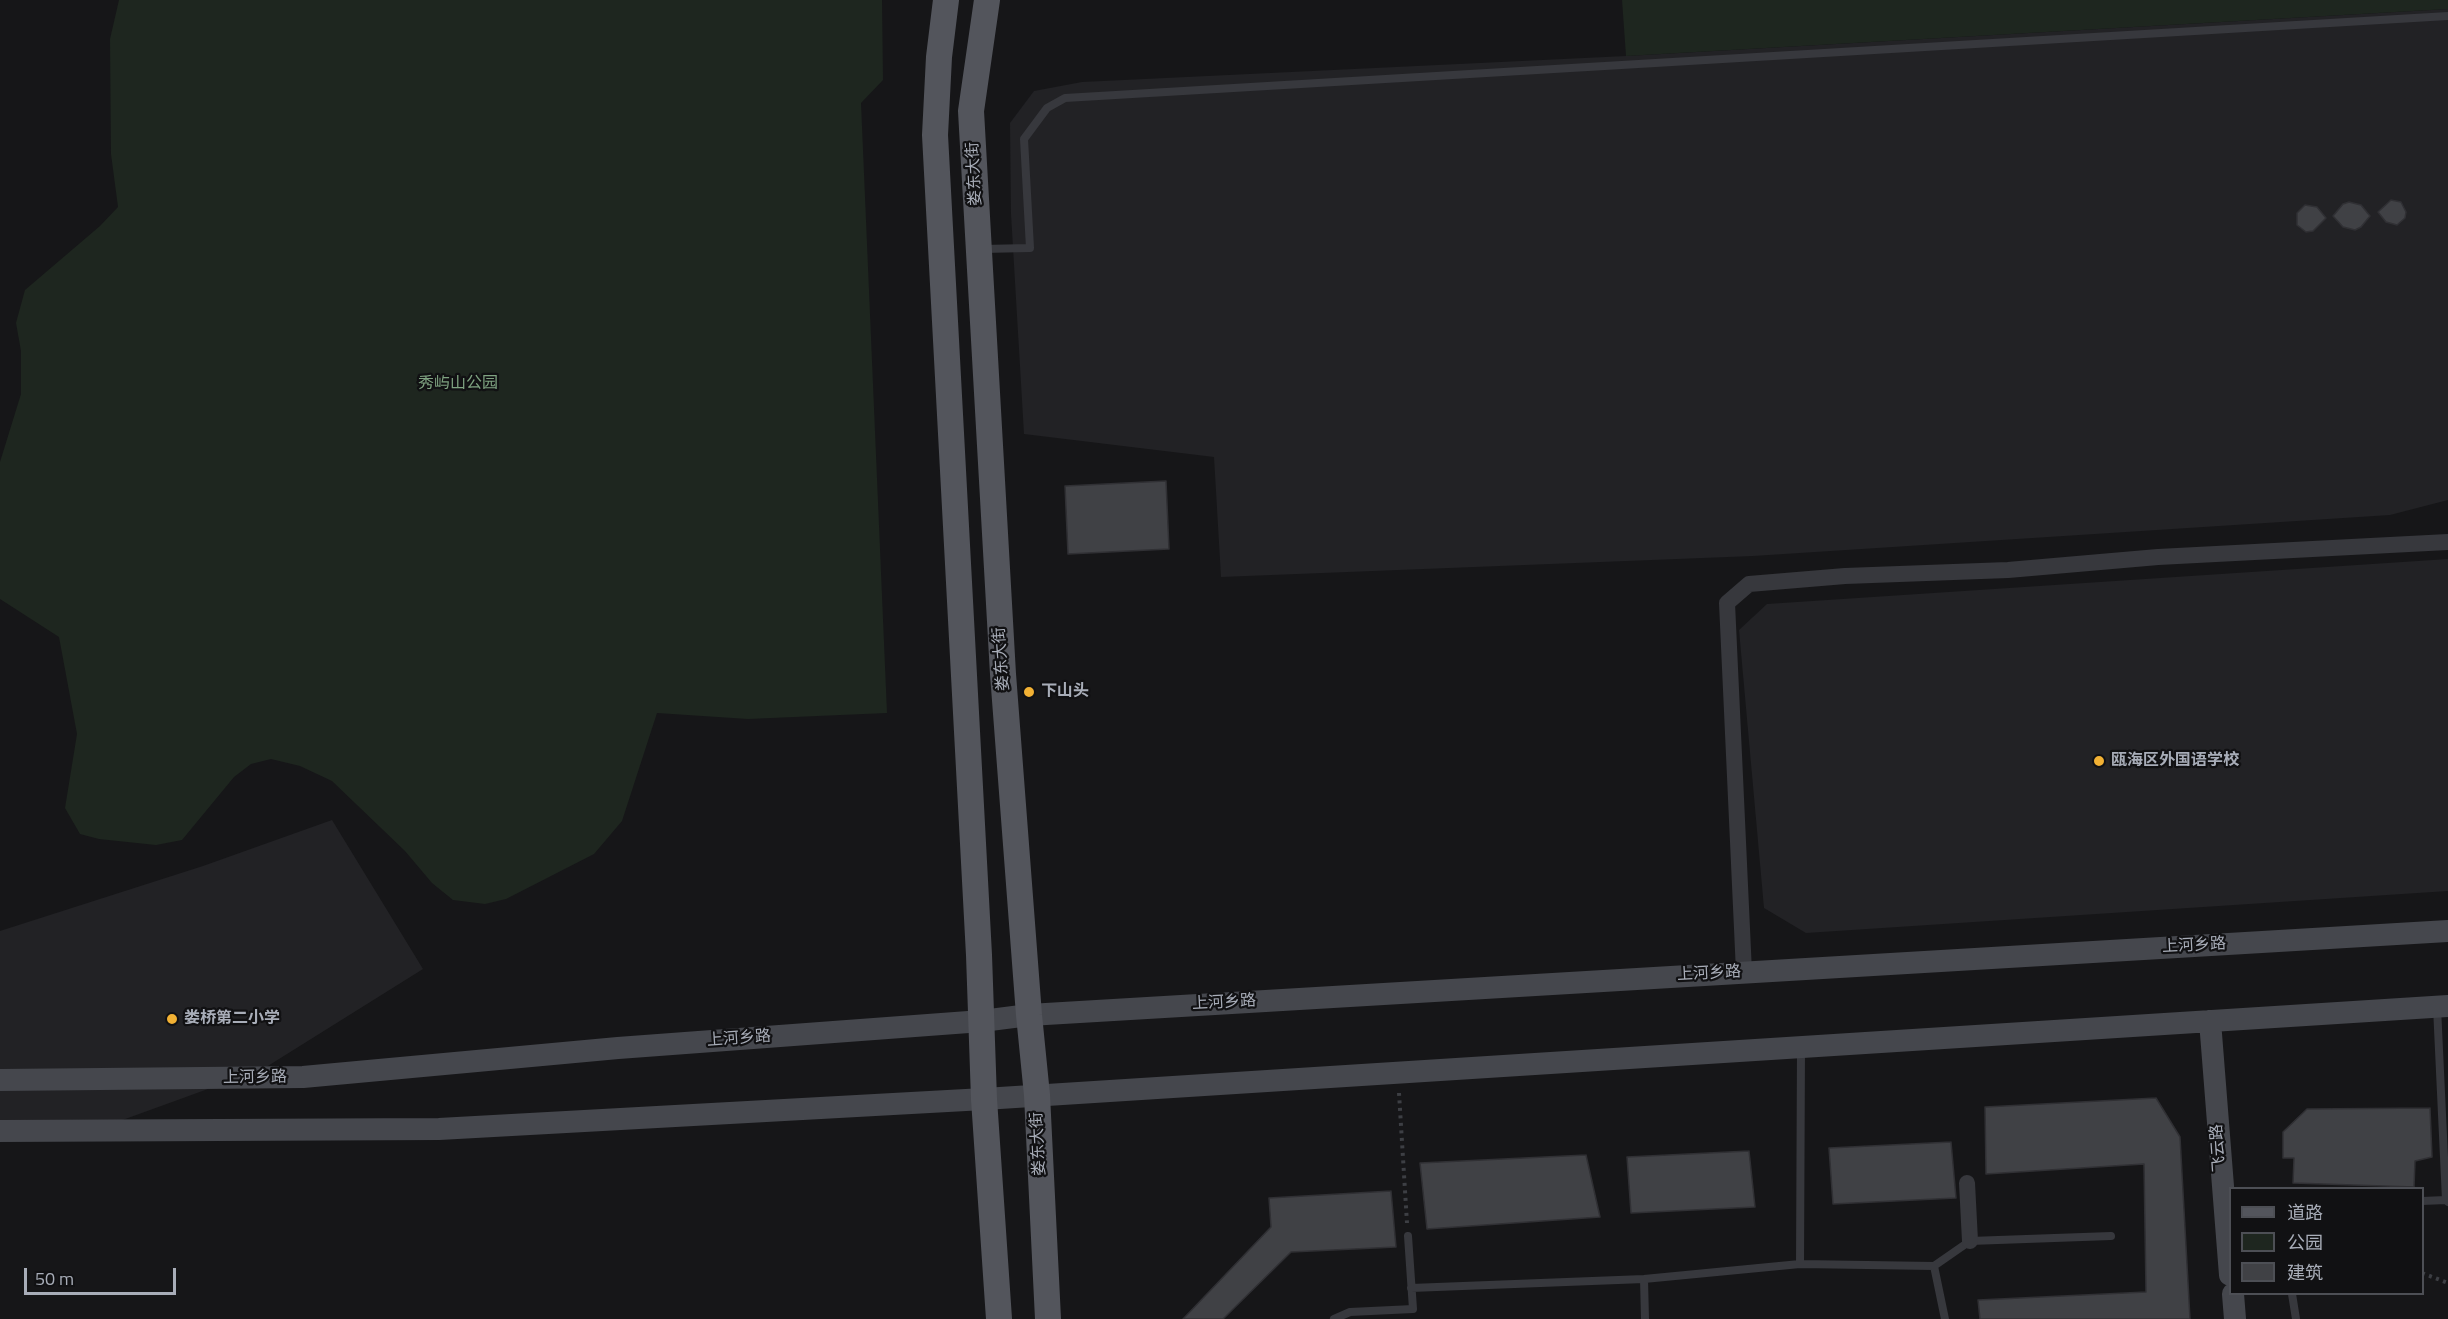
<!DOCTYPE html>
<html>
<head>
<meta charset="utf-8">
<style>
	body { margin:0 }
	#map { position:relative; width:2448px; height:1319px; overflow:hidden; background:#161618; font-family:"Titillium Web","Noto Sans SC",sans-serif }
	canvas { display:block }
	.legend { position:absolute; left:2229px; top:1187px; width:195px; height:108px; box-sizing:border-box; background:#111113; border:2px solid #4d4f55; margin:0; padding:8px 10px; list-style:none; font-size:18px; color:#a8adb8 }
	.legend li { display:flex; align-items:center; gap:12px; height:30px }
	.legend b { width:30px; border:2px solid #4d4f55 }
	.scale { position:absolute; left:24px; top:1268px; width:152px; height:27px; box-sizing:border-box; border:3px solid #a8adb8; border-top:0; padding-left:8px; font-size:18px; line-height:21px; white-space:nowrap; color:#a8adb8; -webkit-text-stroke:4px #111113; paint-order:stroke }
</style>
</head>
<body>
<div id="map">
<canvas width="2448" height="1319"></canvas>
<ul class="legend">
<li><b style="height:8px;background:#53555c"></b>道路</li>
<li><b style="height:16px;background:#1e261f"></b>公园</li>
<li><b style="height:16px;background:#404145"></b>建筑</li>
</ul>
<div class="scale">50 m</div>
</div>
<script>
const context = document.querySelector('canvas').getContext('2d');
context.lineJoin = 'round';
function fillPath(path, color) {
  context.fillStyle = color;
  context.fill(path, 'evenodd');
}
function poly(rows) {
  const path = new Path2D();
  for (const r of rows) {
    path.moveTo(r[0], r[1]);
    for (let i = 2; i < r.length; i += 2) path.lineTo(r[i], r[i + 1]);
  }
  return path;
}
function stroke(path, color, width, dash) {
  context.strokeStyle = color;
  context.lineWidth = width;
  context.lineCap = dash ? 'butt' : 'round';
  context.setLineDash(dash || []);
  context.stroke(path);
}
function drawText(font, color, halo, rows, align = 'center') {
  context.font = font + ' "Titillium Web","Noto Sans SC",sans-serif';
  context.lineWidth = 4.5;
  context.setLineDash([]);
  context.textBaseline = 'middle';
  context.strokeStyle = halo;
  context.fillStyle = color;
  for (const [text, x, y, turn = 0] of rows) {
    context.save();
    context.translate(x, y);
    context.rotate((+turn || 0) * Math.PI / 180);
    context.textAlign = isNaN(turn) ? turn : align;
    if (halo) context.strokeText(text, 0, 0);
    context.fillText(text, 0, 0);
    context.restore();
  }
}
fillPath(poly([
	[2448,9,2448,500,2390,515,1753,556,1221,577,1214,457,1024,434,1011,214,1010,123,1034,91,1082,82,1626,56],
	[2448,559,2448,891,1806,933,1764,908,1739,630,1767,604],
	[332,820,423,969,263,1069,95,1130,0,1129,0,931,203,866]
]), '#222225');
fillPath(poly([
	[119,0,882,0,883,80,861,103,887,713,748,719,657,713,622,821,594,854,506,899,485,904,453,900,432,883,405,851,332,781,300,766,271,759,251,764,234,777,182,840,156,845,99,839,80,834,65,808,77,734,59,637,0,599,0,462,21,394,21,351,16,323,25,290,100,226,118,207,111,154,110,39],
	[1622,0,2448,0,2448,9,1626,56]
]), '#1e261f');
const building = poly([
	[2391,200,2401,202,2406,212,2405,218,2397,225,2386,222,2378,212,2391,200],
	[2349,202,2361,205,2370,216,2361,227,2355,230,2343,227,2333,216,2343,204,2349,202],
	[2305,205,2317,207,2326,218,2313,231,2306,232,2297,225,2297,213,2305,205],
	[1166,481,1169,549,1068,554,1065,486,1166,481],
	[2156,1098,2180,1137,2190,1319,1980,1319,1978,1300,2146,1292,2144,1164,1986,1174,1985,1107,2156,1098],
	[2430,1108,2432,1157,2415,1161,2414,1187,2293,1183,2294,1158,2283,1158,2283,1132,2307,1109,2430,1108],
	[1951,1142,1956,1198,1833,1204,1829,1148,1951,1142],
	[1749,1151,1755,1207,1631,1213,1627,1157,1749,1151],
	[1586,1155,1600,1217,1427,1229,1420,1163,1586,1155],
	[1391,1191,1396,1247,1291,1252,1223,1319,1183,1319,1271,1227,1269,1198,1391,1191]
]);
fillPath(building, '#404145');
stroke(building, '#303034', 1.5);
stroke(poly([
	[1399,1093,1407,1223],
	[2422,1273,2448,1283]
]), '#3d3f44', 4, [3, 4.5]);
stroke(poly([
	[982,249,1030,248,1024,139,1047,108,1065,98,2448,16],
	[2437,1007,2446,1200,2448,1202],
	[2422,1201,2446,1200],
	[1800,1264,1801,1049],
	[1934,1266,1945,1319],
	[1644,1279,1645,1319],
	[1411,1288,1644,1279,1800,1264,1934,1266,1970,1241,2111,1236],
	[2292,1294,2296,1319],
	[1334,1319,1350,1312,1413,1309,1408,1236]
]), '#37383d', 8);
stroke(poly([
	[1744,972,1727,603,1749,584,1845,576,2008,570,2158,557,2448,542],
	[1967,1183,1970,1241]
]), '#37383d', 16);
stroke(poly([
	[2210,1021,2230,1275],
	[0,1080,303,1077,618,1048,982,1021,1029,1015,2448,931],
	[0,1131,439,1129,984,1099,2448,1006],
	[2233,1294,2235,1319]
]), '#45474d', 22);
stroke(poly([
	[946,0,939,57,935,135,979,955,984,1099,999,1319],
	[987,0,971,111,1003,674,1029,1015,1037,1095,1048,1319]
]), '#53555c', 26);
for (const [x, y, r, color] of [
	[1029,692,6,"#f2b134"],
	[2099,761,6,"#f2b134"],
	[172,1019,6,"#f2b134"]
]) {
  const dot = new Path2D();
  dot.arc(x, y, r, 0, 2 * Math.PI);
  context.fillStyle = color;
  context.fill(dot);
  stroke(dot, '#111113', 2);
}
drawText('16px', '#a8adb8', '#111113', [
	["娄东大街",975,174,-93],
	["娄东大街",1002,659,-94],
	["上河乡路",2194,946,-3],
	["上河乡路",1709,974,-3],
	["上河乡路",1224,1003,-3],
	["上河乡路",739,1039,-4],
	["上河乡路",255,1078,-1],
	["娄东大街",1039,1144,-93],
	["飞云路",2219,1148,-94]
]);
drawText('16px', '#7fa381', '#111113', [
	["秀屿山公园",458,384]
]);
drawText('bold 16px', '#a8adb8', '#111113', [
	["下山头",1041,692],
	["瓯海区外国语学校",2111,761],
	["娄桥第二小学",184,1019]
], 'left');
</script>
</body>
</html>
